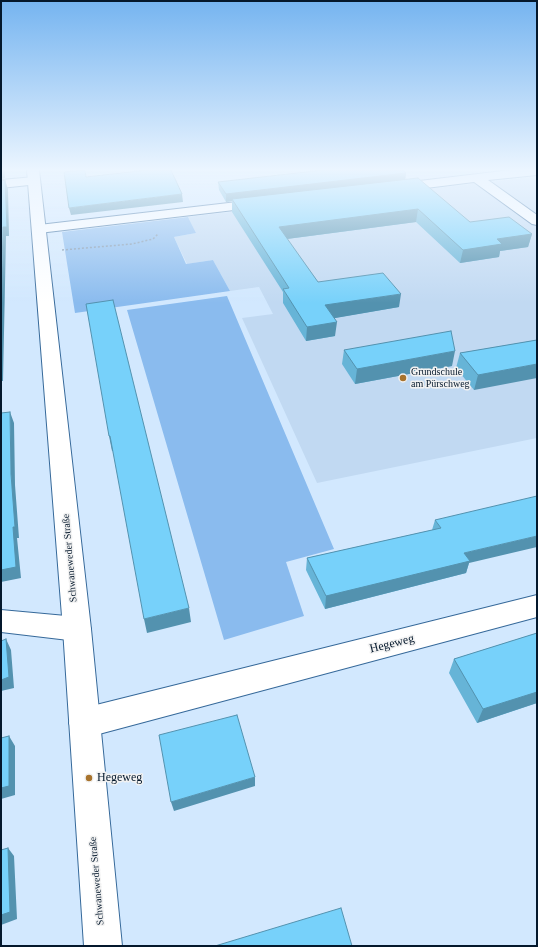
<!DOCTYPE html>
<html>
<head>
<meta charset="utf-8">
<style>
	body { margin:0 }
	#map { position:relative; width:538px; height:947px; overflow:hidden; background:#d2e8fe; font-family:"Times New Roman",serif }
	canvas { display:block }
	.frame { position:absolute; inset:0; border:2px solid #04182c; pointer-events:none }
</style>
</head>
<body>
<div id="map">
<canvas width="538" height="947"></canvas>
<div class="frame"></div>
</div>
<script>
const context = document.querySelector('canvas').getContext('2d');
context.lineJoin = 'round';
function fillPath(path, color) {
  context.fillStyle = color;
  context.fill(path, 'evenodd');
}
function poly(rows) {
  const path = new Path2D();
  for (const r of rows) {
    path.moveTo(r[0], r[1]);
    for (let i = 2; i < r.length; i += 2) path.lineTo(r[i], r[i + 1]);
  }
  return path;
}
function stroke(path, color, width, dash) {
  context.strokeStyle = color;
  context.lineWidth = width;
  context.lineCap = dash ? 'butt' : 'round';
  context.setLineDash(dash || []);
  context.stroke(path);
}
function drawText(font, color, halo, rows, align = 'center') {
  context.font = font + ' "Times New Roman",serif';
  context.lineWidth = 3;
  context.setLineDash([]);
  context.textBaseline = 'middle';
  context.strokeStyle = halo;
  context.fillStyle = color;
  for (const [text, x, y, turn = 0] of rows) {
    context.save();
    context.translate(x, y);
    context.rotate((+turn || 0) * Math.PI / 180);
    context.textAlign = isNaN(turn) ? turn : align;
    if (halo) context.strokeText(text, 0, 0);
    context.fillText(text, 0, 0);
    context.restore();
  }
}
fillPath(poly([
	[530,177,537,181,537,438,317,483,242,318,273,314,259,287,230,291,213,260,187,264,174,237,196,233,188,217]
]), '#c1d9f2');
fillPath(poly([
	[188,217,196,233,174,237,186,264,213,260,230,291,75,313,62,232],
	[227,296,334,549,286,562,304,616,224,640,127,310]
]), '#8abbee');
const minor = poly([
	[511,170,537,170,537,175,488,180,537,215,537,225,532,224,474,182,394,192,390,191,388,188,390,185,394,184,511,170],
	[34,177,38,178,40,181,38,184,1,188,1,180,34,177],
	[263,199,268,200,269,203,268,206,39,233,34,232,32,229,34,226,39,225,263,199],
	[537,595,537,617,84,738,73,733,69,723,73,713,84,708,537,595],
	[1,610,77,617,87,621,91,629,87,637,77,641,1,632,1,610]
]);
const major = poly([
	[27,170,39,170,91,629,122,946,84,946,63,629,27,170]
]);
stroke(minor, '#36699a', 2);
stroke(major, '#36699a', 2);
stroke(poly([
	[62,250,132,244,153,239,158,234]
]), '#7f94a9', 1.5, [2, 2]);
fillPath(minor, '#fff');
fillPath(major, '#fff');
fillPath(poly([
	[406,173,405,180,470,222,532,234,528,247,500,251,499,257,460,263,416,222,287,239,318,282,399,307,334,318,335,336,306,341,283,303,283,292,232,212,232,201,226,202,219,190,218,182],
	[537,340,474,390,456,368,460,353],
	[344,350,452,366,355,384,342,364],
	[435,520,469,563,466,573,325,609,306,570,307,558,432,530],
	[537,633,537,703,477,723,449,673,454,659]
]), '#66b4d7');
fillPath(poly([
	[1,170,5,170,5,178,1,179],
	[406,173,405,181,232,199,232,201,226,202,226,194],
	[5,180,8,189,9,236,6,236,3,381,1,381,1,310,3,227],
	[182,194,183,202,71,215,69,208],
	[418,209,416,222,279,240,279,227],
	[532,234,528,247,500,251,499,257,460,263,463,250,497,239],
	[401,294,399,307,324,320,325,305],
	[337,322,335,336,306,341,307,327],
	[455,351,452,366,355,384,357,369],
	[537,364,537,378,474,390,478,375],
	[10,412,14,423,15,485,19,538,17,538,21,578,1,582,1,570,13,527,11,474],
	[109,436,110,436,114,451,112,451],
	[537,536,537,547,469,563,466,573,325,609,326,596,464,553],
	[189,608,191,622,147,633,144,619],
	[6,639,11,650,14,688,1,691,1,680],
	[537,692,537,703,477,723,483,709],
	[9,736,15,746,15,795,1,799,1,788],
	[255,777,255,786,174,811,171,802],
	[8,848,14,856,17,919,1,925,1,915]
]), '#5392af');
const building = poly([
	[85,170,86,177,147,170,171,170,182,194,69,208,64,172,85,170],
	[323,170,403,170,406,173,226,194,218,182,323,170],
	[418,178,470,222,509,217,532,234,497,239,502,244,463,250,418,209,279,227,318,282,383,273,401,294,325,305,337,322,307,327,283,289,289,288,232,199,418,178],
	[5,180,7,227,3,227,1,310,1,181,5,180],
	[113,300,189,608,144,619,110,436,109,436,86,304,113,300],
	[451,331,455,351,357,369,344,350,451,331],
	[537,340,537,364,478,375,460,353,537,340],
	[10,412,11,474,15,527,13,527,16,567,1,570,1,413,10,412],
	[537,496,537,536,464,553,470,561,326,596,307,558,441,528,435,520,537,496],
	[537,633,537,692,483,709,454,659,537,633],
	[6,639,9,677,1,680,1,641,6,639],
	[237,715,255,777,171,802,159,735,237,715],
	[9,736,9,786,1,788,1,738,9,736],
	[8,848,10,912,1,915,1,850,8,848],
	[341,908,352,946,215,946,341,908]
]);
fillPath(building, '#77d1fa');
stroke(building, '#5392af', 1);
const sky = context.createLinearGradient(0, 0, 0, 303);
sky.addColorStop(0, '#75b4f0');
sky.addColorStop(0.56, '#ebf5ff');
sky.addColorStop(1, '#ebf5ff00');
context.fillStyle = sky;
context.fillRect(0, 0, 538, 303);
for (const [x, y, r, color] of [
	[403,378,4,"#a8732d"],
	[89,778,4,"#a8732d"]
]) {
  const dot = new Path2D();
  dot.arc(x, y, r, 0, 2 * Math.PI);
  context.fillStyle = color;
  context.fill(dot);
  stroke(dot, '#f2f2f2', 1.5);
}
drawText('10px', '#04182c', '#f2f2f2', [
	["Grundschule",411,372],
	["am Pürschweg",411,384]
], 'left');
drawText('10px', '#04182c', '#f2f2f2', [
	["Schwaneweder Straße",70,558,-95],
	["Schwaneweder Straße",97,881,-95]
]);
drawText('12px', '#04182c', '#f2f2f2', [
	["Hegeweg",392,644,-14]
]);
drawText('12px', '#04182c', '#f2f2f2', [
	["Hegeweg",97,778]
], 'left');
</script>
</body>
</html>
